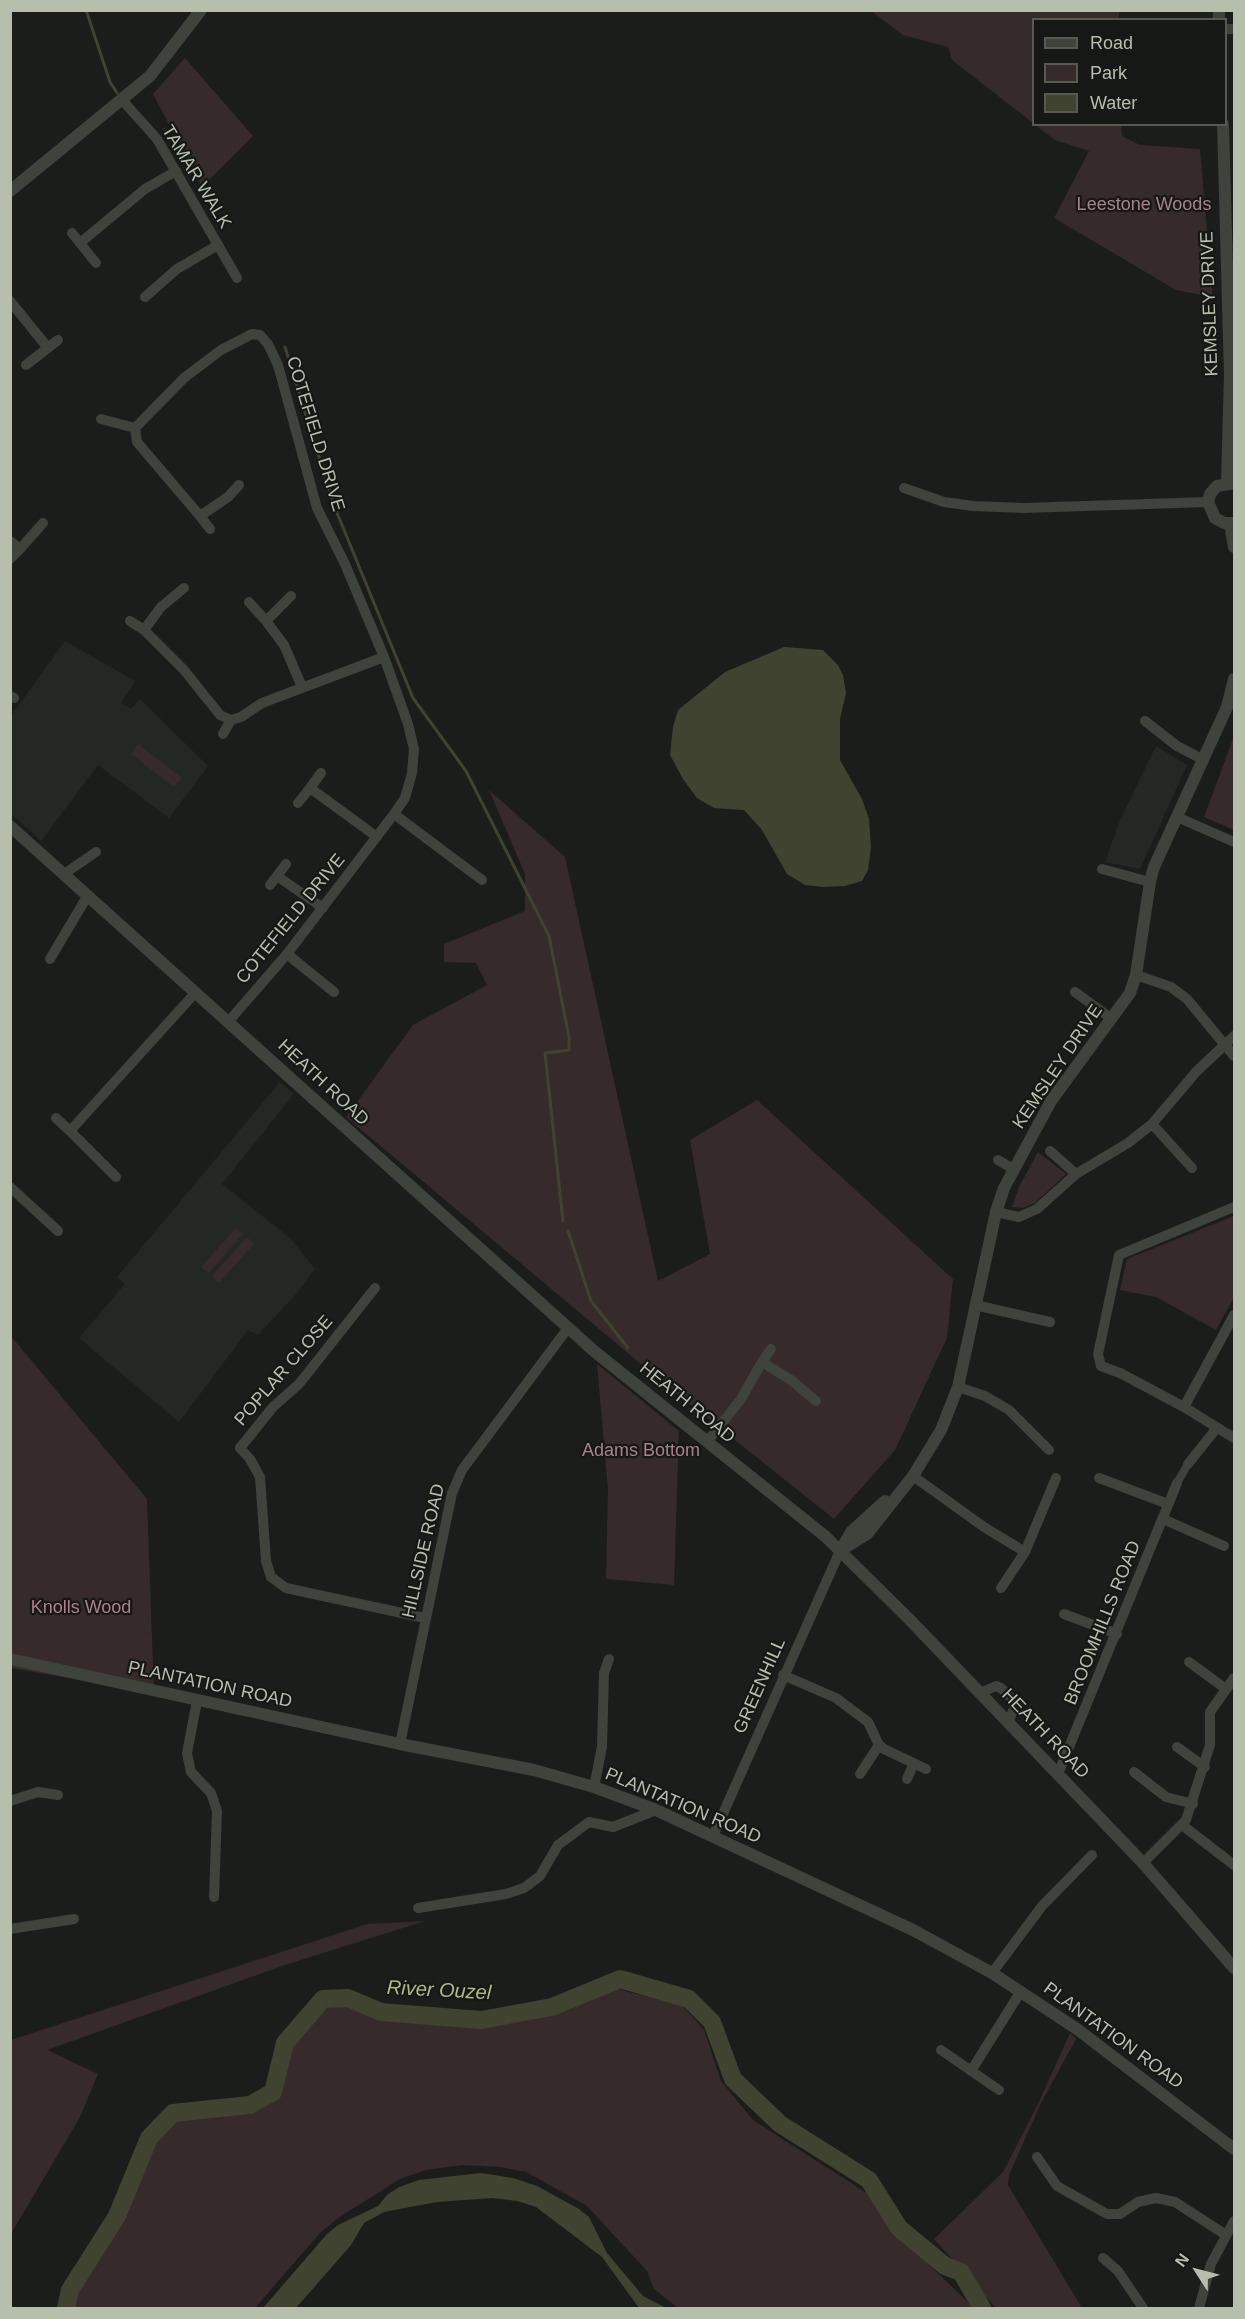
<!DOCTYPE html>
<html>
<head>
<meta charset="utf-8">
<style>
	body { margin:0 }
	#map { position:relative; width:1245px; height:2319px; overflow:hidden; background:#1b1d1b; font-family:Helvetica,sans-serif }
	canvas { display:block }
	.frame { position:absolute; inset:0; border:12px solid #b6beac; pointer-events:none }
	.legend { position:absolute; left:1032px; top:18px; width:195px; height:108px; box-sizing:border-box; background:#161815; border:2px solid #565a51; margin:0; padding:8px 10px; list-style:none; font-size:18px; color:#b6beac }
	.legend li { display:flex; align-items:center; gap:12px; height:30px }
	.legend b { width:30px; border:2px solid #565a51 }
	.north { position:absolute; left:1167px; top:2241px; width:60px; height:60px; -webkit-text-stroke:4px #161815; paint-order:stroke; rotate:306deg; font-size:16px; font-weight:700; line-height:24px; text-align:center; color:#b6beac }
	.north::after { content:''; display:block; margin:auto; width:21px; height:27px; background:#b6beac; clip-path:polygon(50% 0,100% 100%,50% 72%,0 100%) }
</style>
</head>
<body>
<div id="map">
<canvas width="1245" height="2319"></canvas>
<div class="frame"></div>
<ul class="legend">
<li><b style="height:8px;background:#3e433b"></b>Road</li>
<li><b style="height:16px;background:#362a2b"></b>Park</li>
<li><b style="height:16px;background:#3f432f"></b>Water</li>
</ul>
<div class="north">N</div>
</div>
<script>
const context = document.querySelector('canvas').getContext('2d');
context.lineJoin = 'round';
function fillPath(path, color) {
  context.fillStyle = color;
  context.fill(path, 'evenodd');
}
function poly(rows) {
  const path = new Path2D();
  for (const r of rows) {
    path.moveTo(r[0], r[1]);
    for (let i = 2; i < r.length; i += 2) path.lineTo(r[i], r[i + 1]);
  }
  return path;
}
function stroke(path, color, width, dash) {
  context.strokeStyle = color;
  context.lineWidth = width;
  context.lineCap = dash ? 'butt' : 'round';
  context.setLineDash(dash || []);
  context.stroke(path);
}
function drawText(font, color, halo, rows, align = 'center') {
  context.font = font + ' Helvetica,sans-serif';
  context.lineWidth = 4.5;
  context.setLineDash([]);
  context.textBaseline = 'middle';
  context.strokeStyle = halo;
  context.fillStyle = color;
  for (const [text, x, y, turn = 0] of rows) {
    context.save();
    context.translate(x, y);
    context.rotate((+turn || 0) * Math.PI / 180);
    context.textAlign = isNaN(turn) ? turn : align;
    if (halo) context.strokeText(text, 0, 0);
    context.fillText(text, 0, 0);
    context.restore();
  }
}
fillPath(poly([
	[65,641,135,681,121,703,131,709,140,699,208,766,169,818,98,765,41,841,11,814,11,716],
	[1156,746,1187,765,1140,869,1105,862,1120,820],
	[280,1082,294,1094,222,1184,290,1238,315,1269,296,1294,258,1335,248,1330,179,1422,79,1338,125,1284,117,1277]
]), '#242823');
fillPath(poly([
	[870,10,1119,10,1119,19,1034,20,1033,123,952,60,948,47,903,35],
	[185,58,253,136,202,187,153,94],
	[1035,125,1121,125,1122,136,1140,145,1200,149,1213,300,1202,295,1176,290,1054,218,1089,151,1055,140],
	[1234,736,1234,830,1204,817],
	[138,744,182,778,174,787,131,754],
	[489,790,565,857,658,1281,710,1254,690,1140,757,1100,953,1279,947,1338,895,1450,834,1519,666,1385,346,1117,413,1025,487,985,476,963,444,962,444,944,525,911,525,874],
	[1038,1152,1066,1174,1035,1203,1023,1208,1012,1207,1019,1187],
	[1234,1216,1234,1297,1216,1330,1156,1297,1120,1290,1127,1259],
	[236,1228,243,1234,209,1273,201,1267],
	[247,1237,254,1244,219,1283,212,1276],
	[10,1335,147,1499,154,1693,11,1668],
	[597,1364,679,1431,674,1585,606,1579,608,1490],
	[425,1921,285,1965,47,2050,98,2074,80,2117,11,2234,11,2040,367,1924],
	[617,1989,682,2005,704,2030,721,2081,753,2120,868,2194,894,2231,974,2308,678,2308,654,2289,647,2271,587,2206,526,2172,500,2167,462,2165,426,2170,400,2179,338,2218,320,2233,255,2308,70,2308,74,2291,120,2220,152,2140,173,2117,252,2108,276,2094,288,2044,326,2001,399,2022,482,2025,551,2012],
	[1070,2033,1076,2039,1040,2105,1009,2175,1008,2185,1082,2308,996,2308,934,2239,1003,2172,1038,2104]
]), '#362a2b');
fillPath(poly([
	[784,647,823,650,838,665,843,675,846,693,840,719,840,760,862,799,869,819,871,847,868,870,862,881,845,886,823,887,805,885,787,874,762,830,744,810,714,808,697,798,683,779,670,755,673,727,678,710,725,672],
	[481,2173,513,2178,537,2186,579,2209,589,2217,607,2253,643,2296,666,2308,639,2308,602,2257,536,2207,517,2201,493,2198,437,2202,384,2212,364,2223,351,2245,296,2308,263,2308,327,2234,338,2225,378,2206,387,2195,399,2187,419,2180]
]), '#3f432f');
stroke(poly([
	[86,10,110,82,117,93],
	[285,347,335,508,413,698,466,771,549,936,569,1037,569,1050,545,1053,563,1221],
	[568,1231,591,1301,628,1348]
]), '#3f432f', 3);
stroke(poly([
	[66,2308,70,2290,117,2216,149,2138,173,2113,250,2105,273,2092,285,2043,323,1999,348,1998,381,2012,481,2020,552,2007,620,1979,689,1999,712,2022,733,2079,780,2124,869,2180,899,2228,945,2266,961,2272,982,2308]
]), '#3f432f', 18);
stroke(poly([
	[1177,1483,1188,1464]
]), '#3e433b', 8);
stroke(poly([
	[1226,29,1234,29],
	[123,101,157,139,218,245,177,269,145,297],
	[72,233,96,263],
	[80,243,145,189,176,171],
	[218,245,237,278],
	[10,301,48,348],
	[26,365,58,340],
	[101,419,135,428],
	[904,488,944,502,973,506,1024,508,1208,502],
	[200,516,210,529],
	[10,541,20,549,43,523],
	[10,559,20,549],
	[184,588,161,607,144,630,184,670,220,715,231,720,241,717,262,703,384,657],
	[291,596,266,621,284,645,302,687],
	[249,602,266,621],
	[130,621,144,630],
	[10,696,14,698],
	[1145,721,1177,746,1204,760],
	[223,734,231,720],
	[310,788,321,773],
	[298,803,310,788,377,837],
	[394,814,482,880],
	[1177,817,1234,842],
	[1102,869,1150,882],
	[64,874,96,852],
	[277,876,286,864],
	[270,885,277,876,323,908],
	[287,954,334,992],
	[50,959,88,895],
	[1136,975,1171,987,1187,999,1234,1056],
	[1075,992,1112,1019],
	[229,1021,287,954,394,814,405,798,412,773,414,749,408,724,384,657,345,564,317,508,278,365,268,344,260,335,252,334,221,350,184,378,135,428,137,442,200,516,228,497,239,485],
	[56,1118,70,1131],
	[1152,1124,1192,1168],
	[1050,1151,1076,1174],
	[998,1160,1013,1169],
	[116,1177,70,1131,196,992],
	[10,1187,58,1231],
	[996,1212,1019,1217,1037,1209,1076,1174,1128,1143,1152,1124,1196,1072,1234,1036],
	[375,1288,299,1384,273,1407,240,1448,250,1459,260,1477,266,1561,271,1577,286,1588,425,1618],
	[975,1305,1050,1322],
	[1234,1315,1184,1407,1234,1438],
	[762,1362,771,1349],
	[958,1387,985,1396,1009,1410,1049,1450],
	[1184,1407,1120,1373,1101,1366,1098,1354,1119,1255,1234,1207],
	[707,1442,741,1399,762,1362,791,1380,816,1401],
	[1188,1464,1216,1429],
	[913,1476,984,1527,1025,1552,1056,1478],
	[1099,1478,1168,1504],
	[1163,1519,1224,1546],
	[1001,1588,1025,1552],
	[1064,1614,1117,1634],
	[1189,1662,1226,1689],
	[783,1675,836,1698,868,1722,879,1745,884,1749,926,1769],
	[980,1693,996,1686,1001,1688,1013,1700,1014,1709,1008,1722],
	[197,1701,187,1753,191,1772,211,1793,217,1811,214,1897],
	[400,1744,452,1493,462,1470,568,1328],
	[1177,1747,1205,1767],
	[1134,1772,1166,1797,1193,1804],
	[860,1774,879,1745],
	[1058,1774,1177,1483],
	[907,1779,914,1763],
	[594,1787,602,1747,604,1673,609,1659],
	[10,1801,38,1792,58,1795],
	[1182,1825,1234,1865],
	[713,1836,840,1551],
	[1143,1863,1186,1820,1210,1745,1210,1712,1234,1678],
	[418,1908,506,1894,524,1888,540,1876,558,1845,589,1822,613,1827,656,1810],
	[10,1929,74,1919],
	[992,1973,1042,1906,1092,1855],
	[941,2050,999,2090],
	[971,2071,1021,1991],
	[1037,2157,1057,2186,1107,2214,1120,2214,1138,2202,1156,2198,1175,2202,1226,2235],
	[1103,2258,1118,2271,1143,2308],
	[1199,2308,1211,2264,1234,2221]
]), '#3e433b', 10);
stroke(poly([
	[1219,10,1219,20],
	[1223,124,1230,375,1227,482],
	[10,191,150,76,201,10],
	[1234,483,1217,486,1210,494,1208,502,1215,518,1224,523,1234,523],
	[1230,524,1234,547],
	[10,826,594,1351,826,1537,911,1621,1143,1863,1234,1968],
	[841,1550,851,1532,885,1501],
	[840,1551,867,1534,913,1476,941,1430,958,1387,996,1212,1004,1188,1051,1101,1130,993,1136,975,1150,882,1154,867,1227,707,1234,679],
	[10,1659,400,1744,534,1770,594,1787,656,1810,913,1930,992,1973,1077,2029,1234,2149]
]), '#3e433b', 12);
drawText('18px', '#b6beac', '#161815', [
	["TAMAR WALK",196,177,59],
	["KEMSLEY DRIVE",1210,304,-92],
	["COTEFIELD DRIVE",315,434,73],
	["COTEFIELD DRIVE",291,919,-51],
	["KEMSLEY DRIVE",1058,1067,-56],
	["HEATH ROAD",323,1083,43],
	["POPLAR CLOSE",284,1371,-49],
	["HEATH ROAD",687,1403,39],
	["HILLSIDE ROAD",424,1551,-77],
	["BROOMHILLS ROAD",1103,1623,-68],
	["PLANTATION ROAD",210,1685,12],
	["GREENHILL",760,1686,-66],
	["HEATH ROAD",1045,1734,46],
	["PLANTATION ROAD",683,1806,23],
	["PLANTATION ROAD",1113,2036,36]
]);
drawText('18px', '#aa8289', '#161815', [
	["Leestone Woods",1144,205],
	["Adams Bottom",641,1451],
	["Knolls Wood",81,1608]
]);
drawText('italic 20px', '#aebb81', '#161815', [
	["River Ouzel",439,1991,3]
]);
</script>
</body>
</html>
